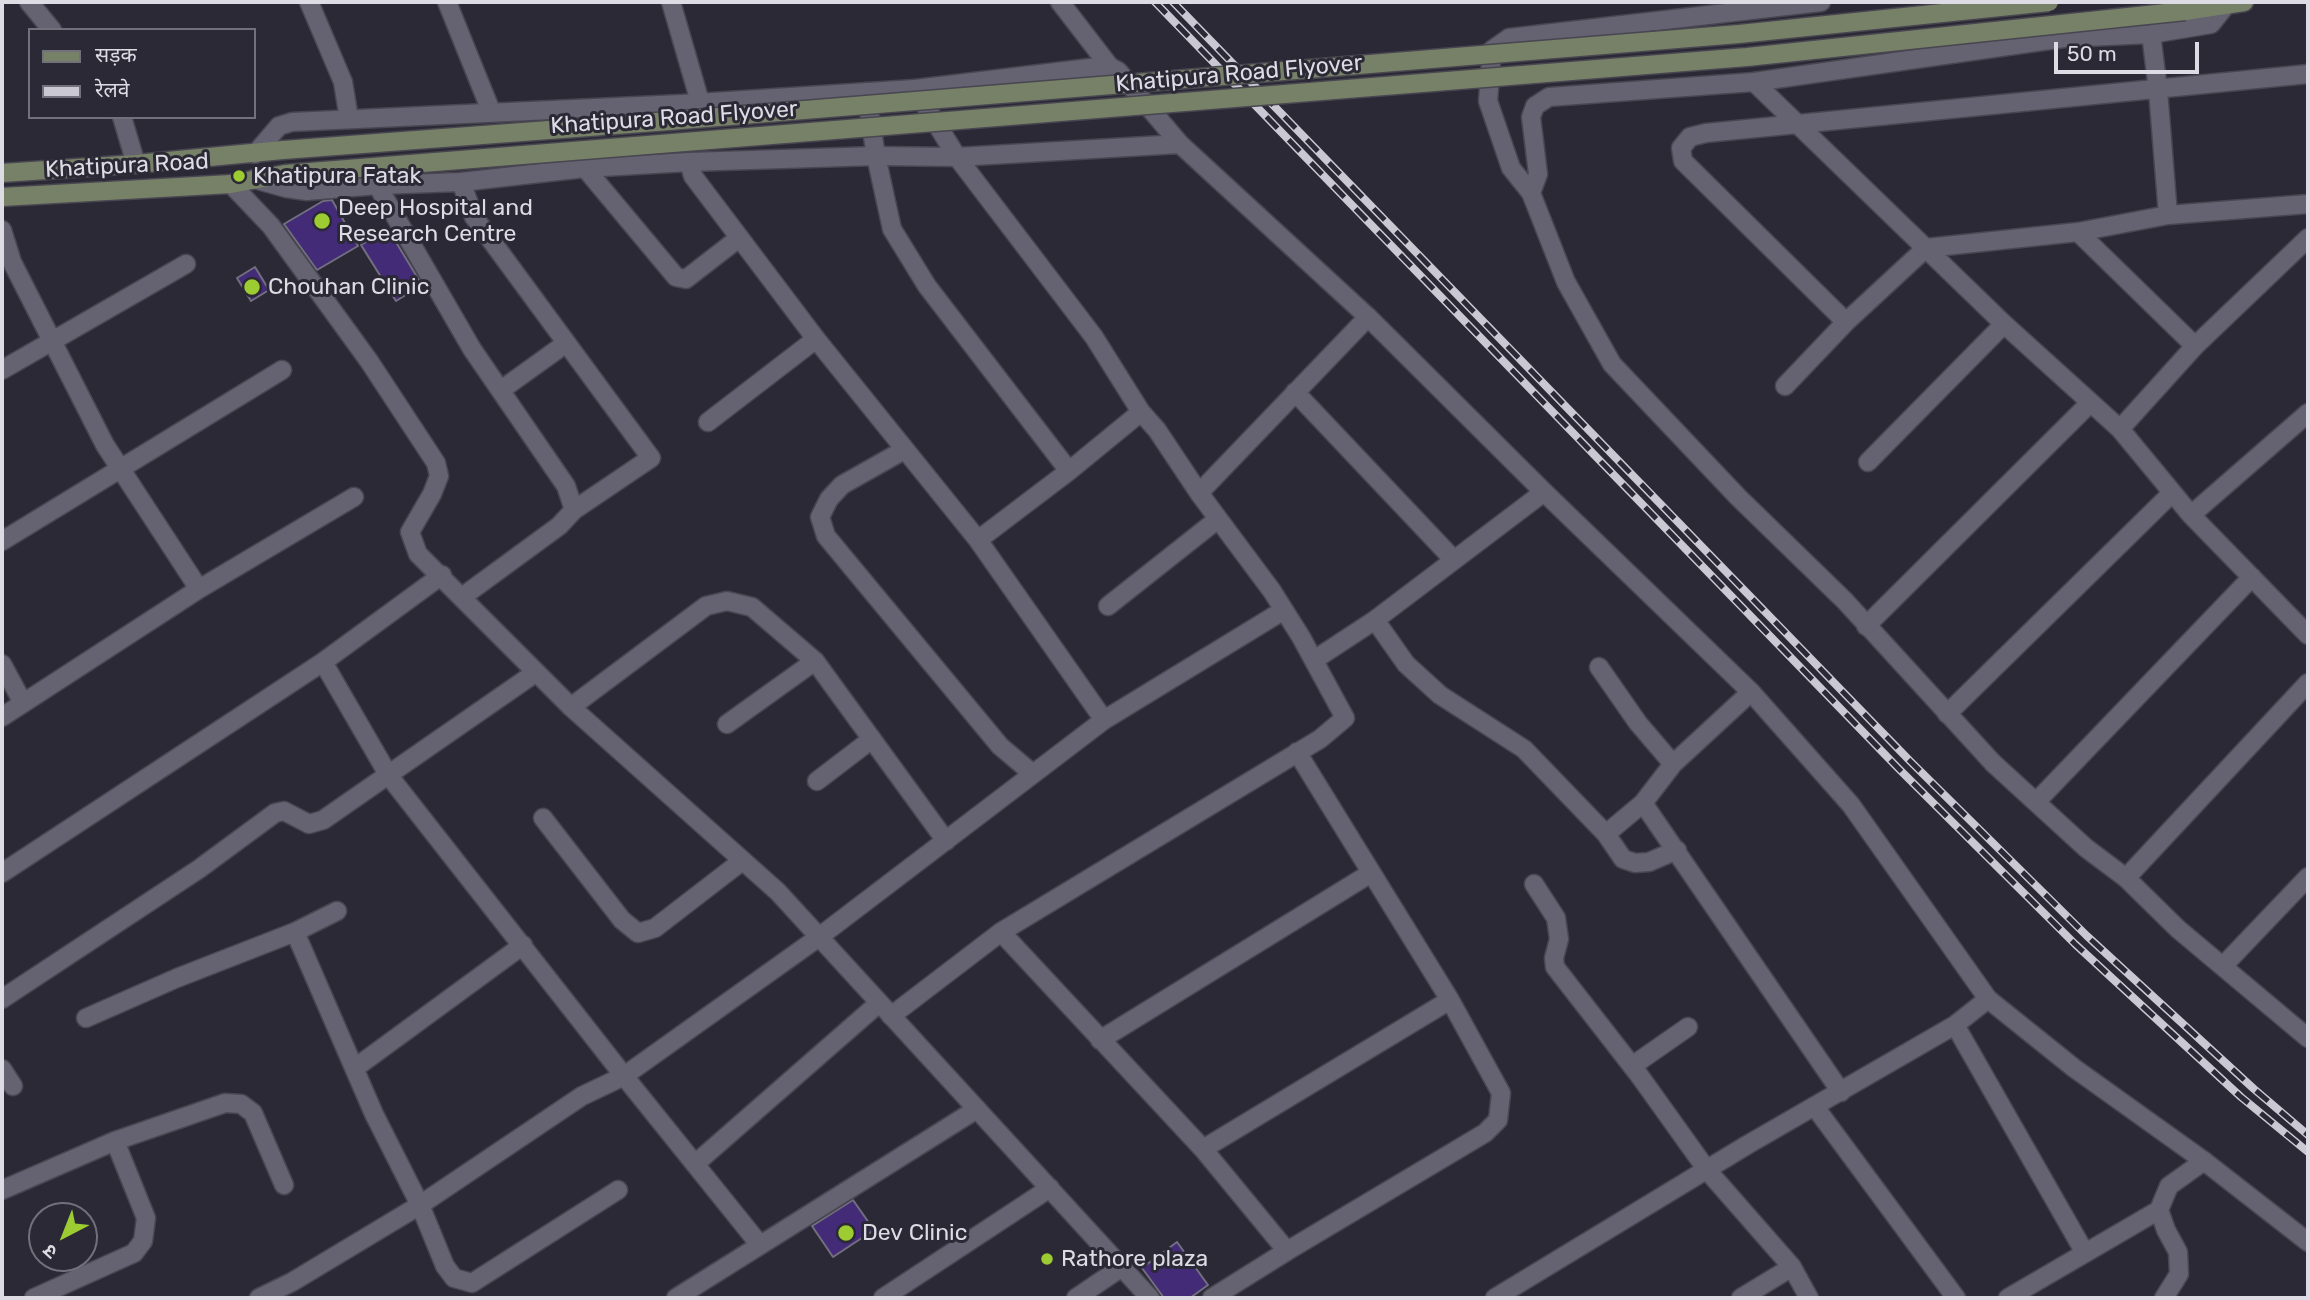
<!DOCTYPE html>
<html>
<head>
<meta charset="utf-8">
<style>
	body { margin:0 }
	#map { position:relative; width:2310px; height:1300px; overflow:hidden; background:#2b2935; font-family:Rubik,"Noto Sans Devanagari",sans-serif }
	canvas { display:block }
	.frame { position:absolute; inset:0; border:4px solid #dddbe4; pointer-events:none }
	.legend { position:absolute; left:28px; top:28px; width:228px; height:91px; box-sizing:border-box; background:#2b2935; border:2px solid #72707b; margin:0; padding:9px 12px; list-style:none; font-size:21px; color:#dddbe4 }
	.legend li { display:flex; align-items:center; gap:14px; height:35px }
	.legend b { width:35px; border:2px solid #72707b }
	.north { position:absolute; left:28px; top:1202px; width:70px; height:70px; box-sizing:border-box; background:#2b2935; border:2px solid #72707b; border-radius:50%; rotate:222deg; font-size:19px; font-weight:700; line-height:28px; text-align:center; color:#dddbe4 }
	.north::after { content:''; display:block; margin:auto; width:24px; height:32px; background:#9ccb32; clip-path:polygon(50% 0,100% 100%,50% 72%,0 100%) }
	.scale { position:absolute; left:2054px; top:42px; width:145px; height:32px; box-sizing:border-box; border:4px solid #dddbe4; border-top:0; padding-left:9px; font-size:21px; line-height:24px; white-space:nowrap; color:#dddbe4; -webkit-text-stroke:5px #2b2935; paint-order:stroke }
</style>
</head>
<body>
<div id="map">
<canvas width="2310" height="1300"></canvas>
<div class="frame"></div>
<ul class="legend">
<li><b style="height:9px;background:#778167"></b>सड़क</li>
<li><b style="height:9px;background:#cac8d2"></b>रेलवे</li>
</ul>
<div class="north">उ</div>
<div class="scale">50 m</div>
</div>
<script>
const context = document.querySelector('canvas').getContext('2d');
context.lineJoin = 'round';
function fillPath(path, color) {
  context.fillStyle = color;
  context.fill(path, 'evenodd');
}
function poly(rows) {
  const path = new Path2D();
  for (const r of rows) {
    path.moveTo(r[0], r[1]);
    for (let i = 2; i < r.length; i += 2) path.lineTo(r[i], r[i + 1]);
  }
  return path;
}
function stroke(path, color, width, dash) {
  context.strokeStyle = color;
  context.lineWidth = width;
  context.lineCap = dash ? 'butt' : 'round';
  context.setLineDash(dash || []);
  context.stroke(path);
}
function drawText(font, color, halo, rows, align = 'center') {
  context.font = font + ' Rubik,sans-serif';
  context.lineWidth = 6;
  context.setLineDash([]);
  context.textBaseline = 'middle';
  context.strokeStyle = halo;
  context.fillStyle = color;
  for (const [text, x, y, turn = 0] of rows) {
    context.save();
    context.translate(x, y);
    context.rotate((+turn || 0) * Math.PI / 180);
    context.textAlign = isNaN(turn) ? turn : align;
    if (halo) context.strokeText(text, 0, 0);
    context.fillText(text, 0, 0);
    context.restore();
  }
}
const building = poly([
	[332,200,358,246,317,270,284,224,323,201,332,200],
	[388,229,422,285,396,301,361,245,388,229],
	[255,267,269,290,251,301,237,278,255,267],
	[853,1200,874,1230,833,1257,812,1226,853,1200],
	[1177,1242,1208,1285,1190,1298,1164,1298,1142,1268,1177,1242]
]);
fillPath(building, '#432b78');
stroke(building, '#726f7e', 2);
const minor = poly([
	[29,2,52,30],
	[309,2,343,82,349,119],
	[447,2,491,111],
	[671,2,700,102],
	[1060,2,1110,67],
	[2151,34,2158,90,2168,215],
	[1754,82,2004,324,2120,429,2191,515,2308,635],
	[866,92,876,156,892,229,927,286,1069,471],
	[122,117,136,164],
	[689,162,693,176,816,339,978,540,1104,720],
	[585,168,676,277,686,279,739,238],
	[461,182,474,217,651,458,574,510],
	[378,185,380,190,472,349,566,486,574,510,559,526,462,597],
	[2,230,12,262,105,445,199,589],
	[2078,232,2195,346],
	[1846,322,1683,161,1681,148,1690,137,1706,133,2308,74],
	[2,370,186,264],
	[1785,386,1846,322,1926,248,2078,232,2168,215,2308,204],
	[501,390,565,344],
	[1295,392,1454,560],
	[708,422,816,339],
	[2120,429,2195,346,2308,238],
	[904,450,842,485,829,499,820,517,826,536,1000,746,1033,774],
	[1868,462,2004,324],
	[1199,493,1368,317],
	[2191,515,2308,413],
	[978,540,1069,471,1141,412],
	[2,541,282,370],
	[1108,606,1218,519],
	[1375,620,1406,664,1440,695,1524,749,1606,834,1643,803,1673,764,1751,692],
	[1866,626,2090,403],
	[1314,660,1375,620,1544,492],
	[323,662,389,776,624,1076,760,1245],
	[2,664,23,703],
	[1599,667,1638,723,1673,764],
	[571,707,706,606,727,601,752,607,815,661,946,841],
	[1947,714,2172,493],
	[2,717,199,589,354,497],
	[727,724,815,661],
	[817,781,872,739],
	[2037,801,2252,577],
	[1643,803,1841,1092],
	[543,818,622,920,638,933,655,928,742,861],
	[1606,834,1623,859,1635,863,1649,862,1677,850],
	[2,873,323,662,442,575],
	[2126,878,2308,683],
	[1534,884,1556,918,1559,939,1554,958,1555,967,1639,1075,1707,1170,1792,1267,1809,1298],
	[295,932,337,911],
	[1001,932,1203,1149,1287,1251],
	[2223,966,2308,877],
	[2,999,199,869,275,813,284,811,309,824,323,820,535,673],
	[891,1016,1001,932,1320,739,1345,718,1301,637,1272,591,1199,493,1157,430,1141,412,1094,337,957,157,915,89],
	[86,1018,177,978,295,932,374,1114,420,1205,445,1266,454,1278,472,1283,618,1190],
	[1955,1025,2085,1253],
	[1100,1040,1371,873],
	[1632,1066,1688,1027],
	[355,1068,523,945],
	[2,1069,13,1086],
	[1815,1107,1956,1298],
	[1203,1149,1450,1000],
	[695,1164,879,1003],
	[2,1190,115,1141,225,1103,241,1104,253,1113,284,1185],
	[34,1298,134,1253,143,1241,146,1218,115,1141],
	[259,1298,292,1282,420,1205,582,1096,624,1076,819,937,1104,720,1284,610],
	[676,1298,977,1109],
	[883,1298,1050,1188],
	[1076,1298,1122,1267],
	[1212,1298,1287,1251,1485,1133,1498,1120,1501,1093,1450,1000,1297,752],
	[1495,1298,1747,1145,1955,1025,1988,999],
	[1741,1298,1792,1267],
	[2008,1298,2159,1210],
	[2164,1298,2179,1274,2178,1252,2166,1230,2159,1210,2169,1186,2204,1161]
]);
const tertiary = poly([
	[1821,2,1509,38,1492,50,1488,101,1511,168,1531,193,1566,282,1612,364,1738,497,1845,601,1993,763,2086,848,2126,878,2178,929,2308,1038],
	[255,154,279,126,292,122,681,104,915,89,1098,67,1110,67,1118,71,1180,144,1368,317,1544,492,1751,692,1851,805,1988,999,2074,1068,2204,1161,2308,1242],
	[254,179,286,188,307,191,378,185,461,182,585,168,689,162,876,156,957,157,1180,144],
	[231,184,271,226,369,361,436,463,439,476,432,494,410,532,418,554,571,707,778,892,1150,1298],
	[1531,193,1538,174,1531,117,1535,106,1549,97,1754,82,2064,38,2151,34,2211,24,2227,4]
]);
const secondary = poly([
	[2185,11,2244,2],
	[2,173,136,164,283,150],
	[2,197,231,184,285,174]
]);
stroke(minor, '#484651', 21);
stroke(tertiary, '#484651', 21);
stroke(secondary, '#484651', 21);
stroke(minor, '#656271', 18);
stroke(tertiary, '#656271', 18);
stroke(secondary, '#778167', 18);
const rail = poly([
	[1155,2,1899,769,2075,944,2241,1097,2308,1152],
	[1173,2,1910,761,2087,936,2254,1089,2308,1135]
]);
stroke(rail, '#cac8d2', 8);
stroke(rail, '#2b2935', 5, [16]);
const secondaryBridge = poly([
	[283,150,669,121,1739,34,2049,2],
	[285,174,1747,57,2185,11]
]);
stroke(secondaryBridge, '#484651', 21, []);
stroke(secondaryBridge, '#778167', 18);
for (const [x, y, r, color] of [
	[239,176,7,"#9ccb32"],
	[322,221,9,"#9ccb32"],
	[252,287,9,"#9ccb32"],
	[846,1233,9,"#9ccb32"],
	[1047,1259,7,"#9ccb32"]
]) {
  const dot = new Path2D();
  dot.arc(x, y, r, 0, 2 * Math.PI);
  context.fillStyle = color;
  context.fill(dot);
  stroke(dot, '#2b2935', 2.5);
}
drawText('23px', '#dddbe4', '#2b2935', [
	["Khatipura Road Flyover",1239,74,-5],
	["Khatipura Road Flyover",674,118,-4],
	["Khatipura Road",127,166,-3]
]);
drawText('23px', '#dddbe4', '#2b2935', [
	["Khatipura Fatak",253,176],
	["Deep Hospital and",338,208],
	["Research Centre",338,234],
	["Chouhan Clinic",268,287],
	["Dev Clinic",862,1233],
	["Rathore plaza",1061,1259]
], 'left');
</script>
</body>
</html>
